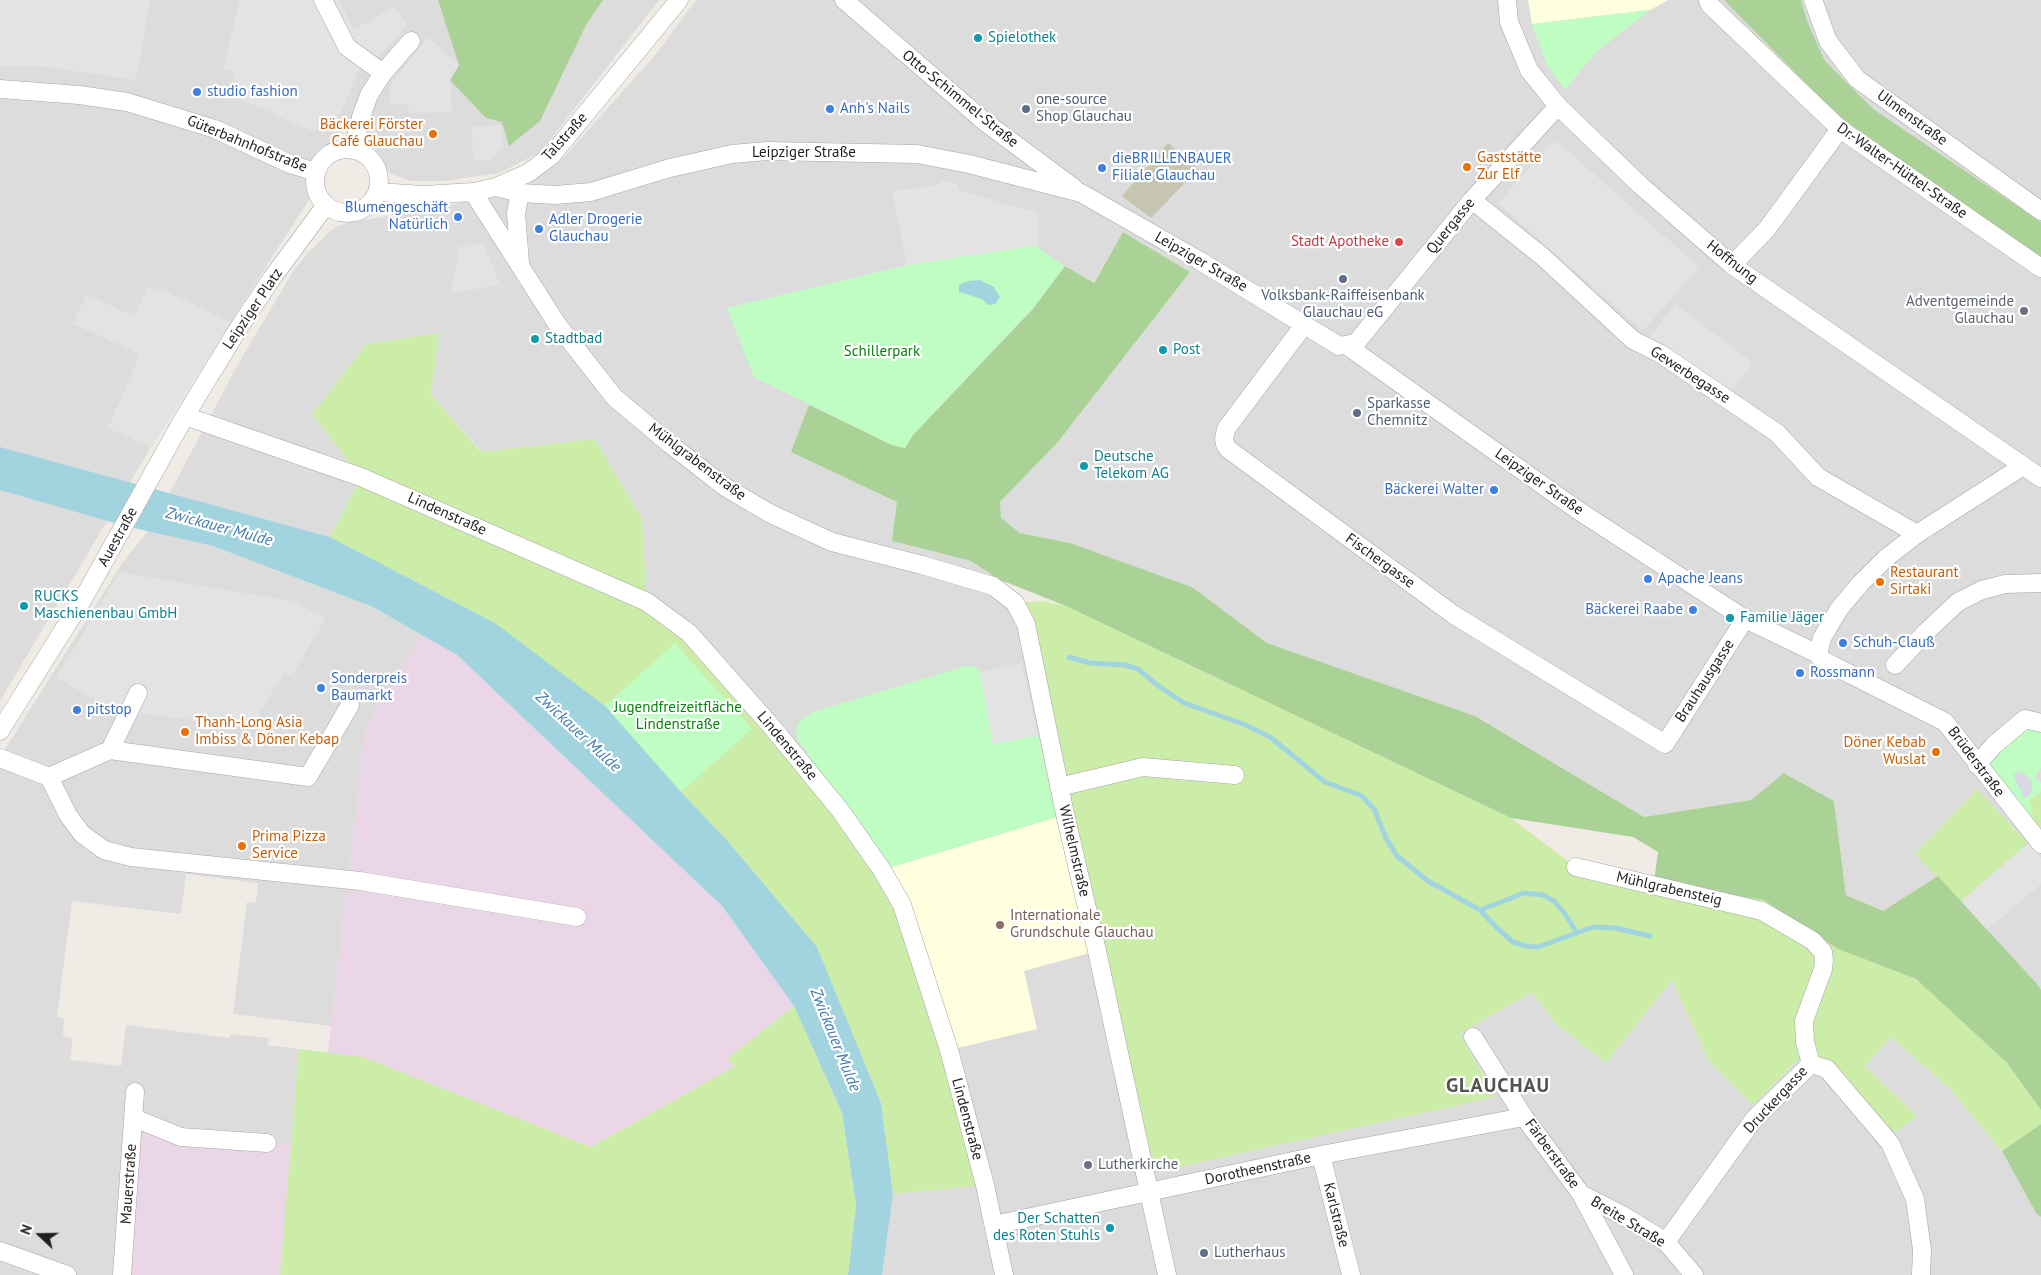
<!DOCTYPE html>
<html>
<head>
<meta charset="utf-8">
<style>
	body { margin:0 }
	#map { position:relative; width:2041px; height:1275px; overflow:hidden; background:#f0ece5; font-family:"PT Sans",sans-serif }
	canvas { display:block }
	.north { position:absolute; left:15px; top:1210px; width:50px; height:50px; -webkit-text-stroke:4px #fff; paint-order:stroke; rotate:291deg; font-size:14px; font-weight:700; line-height:20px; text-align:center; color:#1f1f1f }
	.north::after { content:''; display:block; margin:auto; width:18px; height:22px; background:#1f1f1f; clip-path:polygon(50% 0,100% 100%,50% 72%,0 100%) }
</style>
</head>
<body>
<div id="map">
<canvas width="2041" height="1275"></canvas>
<div class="north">N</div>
</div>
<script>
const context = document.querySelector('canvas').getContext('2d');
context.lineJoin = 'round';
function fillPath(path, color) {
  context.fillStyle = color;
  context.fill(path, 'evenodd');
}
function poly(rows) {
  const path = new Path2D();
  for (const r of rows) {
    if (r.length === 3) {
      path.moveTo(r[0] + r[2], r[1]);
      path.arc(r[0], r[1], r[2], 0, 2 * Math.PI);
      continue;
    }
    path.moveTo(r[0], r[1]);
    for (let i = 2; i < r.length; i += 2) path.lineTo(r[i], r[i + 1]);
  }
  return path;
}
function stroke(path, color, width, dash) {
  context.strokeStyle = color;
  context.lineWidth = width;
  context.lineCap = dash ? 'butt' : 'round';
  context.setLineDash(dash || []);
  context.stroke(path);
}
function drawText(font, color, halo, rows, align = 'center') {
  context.font = font + ' "PT Sans",sans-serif';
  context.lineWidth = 4.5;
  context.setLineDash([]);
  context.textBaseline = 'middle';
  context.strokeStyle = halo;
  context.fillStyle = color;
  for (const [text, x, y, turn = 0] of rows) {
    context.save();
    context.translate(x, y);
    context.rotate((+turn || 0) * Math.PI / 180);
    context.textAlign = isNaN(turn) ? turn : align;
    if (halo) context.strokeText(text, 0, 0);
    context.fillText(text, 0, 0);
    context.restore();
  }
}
fillPath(poly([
	[0,0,659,0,541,152,499,173,444,181,411,181,391,174,380,163,374,144,343,131,335,141,319,151,310,163,305,176,306,186,310,198,151,447,0,701],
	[696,0,2041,0,2041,990,1938,876,1883,911,1846,895,1834,801,1785,773,1751,800,1644,817,1475,716,1267,643,1192,587,1070,543,1020,533,1001,518,1000,502,1058,442,1190,272,1123,232,1093,283,1066,266,898,502,892,541,971,561,998,579,1015,603,1494,1096,1460,1033,1532,992,1556,1024,1606,1063,1672,980,1709,1061,1753,1104,1799,1059,1808,1056,1835,1063,1891,1133,1917,1116,1864,1066,1891,1037,1949,1088,2002,1151,2036,1213,2041,1217,2041,1275,882,1275,893,1194,984,1185,647,602,596,439,482,452,431,395,438,334,330,537,169,494,238,364,294,270,307,254,328,233,337,226,355,221,429,210,486,197,534,180,564,157,656,54],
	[148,531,213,546,373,607,423,635,366,728,331,1026,233,1014,247,902,256,903,258,883,186,874,181,914,72,901,57,1017,64,1018,63,1036,73,1038,70,1060,121,1066,126,1025,230,1038,231,1034,269,1038,268,1045,299,1049,292,1145,181,1137,122,1275,0,1275,0,762,5,749,123,562]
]), '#dddcdc');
fillPath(poly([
	[423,635,457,655,722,906,794,1006,728,1059,735,1066,591,1147,363,1058,328,1053,366,728],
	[134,1118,181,1137,292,1145,280,1275,122,1275]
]), '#ead6e7');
fillPath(poly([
	[1528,0,1668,0,1650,10,1532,24],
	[1057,817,1097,951,1024,971,1037,1029,949,1050,882,870]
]), '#fffedf');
fillPath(poly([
	[1168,143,1198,169,1151,218,1122,196]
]), '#c6c5af');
fillPath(poly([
	[439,333,431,395,481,452,595,439,642,519,647,602,689,633,882,870,985,1185,893,1194,881,1103,817,947,726,839,681,792,495,623,330,537,361,477,312,414,367,344],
	[1042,601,1066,606,1511,818,1576,867,1654,882,1764,900,1838,949,1916,979,2007,1063,2041,1110,2041,1124,2002,1151,1949,1088,1891,1037,1865,1066,1917,1116,1892,1134,1835,1063,1808,1056,1799,1059,1753,1105,1709,1061,1672,980,1606,1063,1556,1024,1532,992,1460,1033,1495,1097,1156,1172,1097,951,1015,603],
	[1977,789,2028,843,1961,901,1915,854],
	[2041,791,2041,827,2037,831,2029,800],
	[794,1006,842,1113,856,1205,848,1275,280,1275,299,1049,363,1057,591,1147,735,1066,727,1059]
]), '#cceda8');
fillPath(poly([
	[438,0,603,0,586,25,540,121,509,146,502,122,486,118,450,80,459,65],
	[1724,0,1801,0,1807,21,1825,61,1873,109,2041,222,2041,262,1843,121],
	[1123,232,1190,272,1058,442,1000,502,1001,518,1020,533,1070,543,1192,587,1267,643,1475,716,1644,817,1751,800,1784,773,1834,801,1846,895,1883,911,1938,876,2036,983,2041,990,2041,1110,2007,1063,1916,979,1838,949,1764,900,1654,882,1658,852,1633,837,1511,818,1066,606,998,579,971,561,892,541,897,502,791,452,809,405,892,445,905,448,913,435,1033,309,1065,266,1094,283],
	[2041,1124,2041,1217,2036,1213,2002,1151]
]), '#aad297');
fillPath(poly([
	[1650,10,1595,53,1565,90,1547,65,1532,24],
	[1037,245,1041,250,1065,266,1033,308,913,435,905,448,892,445,754,377,727,308,907,265],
	[675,643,752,729,681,792,605,706],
	[966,666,975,667,980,672,993,744,1038,735,1057,817,888,868,798,740,796,732,798,724,805,717,816,711],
	[2023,726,2041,731,2041,767,2035,778,2041,783,2041,791,2029,801,2037,831,1986,767]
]), '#bffdc3');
fillPath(poly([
	[0,0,150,0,136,80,46,67,0,66],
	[240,0,339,0,354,29,395,7,407,25,385,50,358,72,337,121,312,131,229,94,235,72,223,69],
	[428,37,459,65,450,80,452,112,409,113,408,104,390,104,390,89,393,81],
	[502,125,503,147,491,160,473,161,472,127],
	[1558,142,1699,267,1643,331,1498,203,1548,146],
	[943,181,957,184,960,191,1039,213,1037,245,907,265,892,191,934,186],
	[483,242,500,285,451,293,459,247],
	[147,287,165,291,231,322,151,447,108,428,140,354,73,324,86,294,134,316],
	[1675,304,1753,363,1731,391,1649,338],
	[119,572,286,600,326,617,292,676,284,672,252,727,138,713,117,714,57,677],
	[1022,663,1038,735,993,744,980,672],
	[2028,843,2041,859,2041,884,1987,930,1961,901]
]), '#e3e3e3');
fillPath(poly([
	[2019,772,2024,773,2032,781,2032,792,2024,799,2013,774]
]), '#d9d9e6');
fillPath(poly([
	[980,280,994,287,1000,297,995,304,988,305,982,299,959,292,959,285,968,281],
	[0,447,330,537,495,623,605,706,681,792,726,839,817,947,881,1103,893,1194,882,1275,848,1275,856,1205,842,1113,794,1006,722,906,457,655,373,607,213,546,125,526,0,490]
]), '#a2d4e0');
stroke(poly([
	[1069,657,1090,663,1125,665,1138,669,1160,687,1184,703,1243,724,1270,737,1325,782,1362,796,1374,809,1386,838,1397,856,1428,881,1480,910,1498,929,1513,942,1526,946,1538,947,1593,927,1615,928,1650,936],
	[1480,910,1524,893,1543,895,1554,901,1565,914,1577,933]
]), '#a2d4e0', 5);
const minor = poly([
	[323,0,347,47,383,73],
	[844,0,985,122,1074,188],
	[1507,0,1509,22,1529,70,1558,106,1640,185,1732,265,2041,478],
	[1708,0,1710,5,1840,129,2041,268],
	[1813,0,1828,41,1857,79,2041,211],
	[0,89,79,95,127,102,215,129,290,164,316,172],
	[347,181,32],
	[353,150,361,117,369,95,383,73,411,41],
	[496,187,520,193,555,195,591,192,670,168,732,154,767,151,917,154,969,164,1081,193,1200,261,1339,346,1356,343,1472,200,1558,106],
	[377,192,424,195,473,192,496,187,528,173,551,156,679,0],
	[473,192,557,324,614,397,671,445,725,487,769,513,832,542,922,565,993,586,1015,603,1026,624,1065,814,1097,951,1167,1275],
	[1472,200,1543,257,1633,340,1661,354,1777,433,1818,477,1917,534],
	[520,263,516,213,520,193],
	[1732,265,1767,229,1840,129],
	[1304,325,1226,429,1224,439,1225,444,1228,449,1454,615,1665,744,1745,619],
	[1346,345,1576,509,1745,619,1818,654,1821,659,1838,668,1945,722,2041,844],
	[185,416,361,477,647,602,689,633,772,727,840,810,882,870,902,905,949,1050,985,1185,1004,1275],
	[1818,654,1822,638,1839,609,1860,584,1886,558,1917,534,2023,466],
	[1895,665,1926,632,1958,602,1982,590,2005,584,2041,583],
	[0,731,83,599,185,416,240,326,272,278,326,205],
	[110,750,308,777,350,705],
	[0,758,49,777,110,750,138,693],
	[1977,765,1994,745,2025,719,2041,723],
	[49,777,68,815,82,834,104,850,131,857,360,881,577,917],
	[1059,787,1143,767,1235,775],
	[1576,867,1762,911,1813,941,1823,952,1824,960,1823,969,1804,1021,1805,1042,1811,1064],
	[1473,1037,1524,1117,1581,1194,1624,1275],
	[1811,1064,1827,1069,1890,1143,1915,1199,1922,1250,1921,1275],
	[134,1118,181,1137,267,1143],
	[1321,1155,1351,1275],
	[1581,1194,1622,1215,1666,1242,1694,1275],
	[994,1225,1321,1155,1524,1117],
	[1666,1242,1754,1119,1811,1064],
	[0,1251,67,1275],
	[122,1275,135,1092]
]);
stroke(minor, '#a6a6a6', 19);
stroke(minor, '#fff', 18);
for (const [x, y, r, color] of [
	[978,38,5,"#0f9aa8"],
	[197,92,5,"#3f7fe0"],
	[830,109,5,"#3f7fe0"],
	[1026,109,5,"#5c6f8a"],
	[433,134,5,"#e8710a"],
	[1467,167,5,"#e8710a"],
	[1102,168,5,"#3f7fe0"],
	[458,217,5,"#3f7fe0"],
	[539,229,5,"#3f7fe0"],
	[1399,242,5,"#e0444e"],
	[1343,279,5,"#5c6f8a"],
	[2024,311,5,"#6b7280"],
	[535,339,5,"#0f9aa8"],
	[1163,350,5,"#0f9aa8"],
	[1357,413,5,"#5c6f8a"],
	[1084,466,5,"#0f9aa8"],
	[1494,490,5,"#3f7fe0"],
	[1648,579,5,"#3f7fe0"],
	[1880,582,5,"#e8710a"],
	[24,606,5,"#0f9aa8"],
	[1693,610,5,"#3f7fe0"],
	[1730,618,5,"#0f9aa8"],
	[1843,643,5,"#3f7fe0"],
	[1800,673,5,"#3f7fe0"],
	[321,688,5,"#3f7fe0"],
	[77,710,5,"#3f7fe0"],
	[185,732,5,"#e8710a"],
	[1936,752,5,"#e8710a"],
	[242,846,5,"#e8710a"],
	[1000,925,5,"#8d6e63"],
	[1088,1165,5,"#6b7280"],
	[1110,1228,5,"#0f9aa8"],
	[1204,1253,5,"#5c6f8a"]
]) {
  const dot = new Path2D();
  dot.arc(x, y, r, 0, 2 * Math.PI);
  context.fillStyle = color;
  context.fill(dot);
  stroke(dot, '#fff', 2);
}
drawText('15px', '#0d838f', '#fff', [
	["Spielothek",988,38],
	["Stadtbad",545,339],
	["Post",1173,350],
	["Deutsche",1094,457],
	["Telekom AG",1094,474],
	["RUCKS",34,597],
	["Maschienenbau GmbH",34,614],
	["Familie Jäger",1740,618],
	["Der Schatten",1100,1219,"right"],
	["des Roten Stuhls",1100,1236,"right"]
], 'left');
drawText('15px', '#366cbe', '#fff', [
	["studio fashion",207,92],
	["Anh's Nails",840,109],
	["dieBRILLENBAUER",1112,159],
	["Filiale Glauchau",1112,176],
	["Blumengeschäft",448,208,"right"],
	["Natürlich",448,225,"right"],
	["Adler Drogerie",549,220],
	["Glauchau",549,237],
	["Bäckerei Walter",1484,490,"right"],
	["Apache Jeans",1658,579],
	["Bäckerei Raabe",1683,610,"right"],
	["Schuh-Clauß",1853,643],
	["Rossmann",1810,673],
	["Sonderpreis",331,679],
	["Baumarkt",331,696],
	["pitstop",87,710]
], 'left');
drawText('15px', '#1f1f1f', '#fff', [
	["Otto-Schimmel-Straße",960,99,39],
	["Ulmenstraße",1912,118,36],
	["Talstraße",565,137,-48],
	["Güterbahnhofstraße",247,144,22],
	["Leipziger Straße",804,153],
	["Dr.-Walter-Hüttel-Straße",1902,171,35],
	["Quergasse",1451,226,-51],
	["Leipziger Straße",1201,262,30],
	["Hoffnung",1732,262,38],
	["Leipziger Platz",253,309,-56],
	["Gewerbegasse",1690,375,33],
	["Mühlgrabenstraße",697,462,37],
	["Leipziger Straße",1539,482,35],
	["Lindenstraße",447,514,24],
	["Auestraße",118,537,-61],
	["Fischergasse",1380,561,36],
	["Brauhausgasse",1705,681,-57],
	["Lindenstraße",787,746,50],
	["Brüderstraße",1976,762,53],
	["Wilhelmstraße",1074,851,77],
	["Mühlgrabensteig",1669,889,13],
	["Druckergasse",1776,1100,-47],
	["Lindenstraße",967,1119,75],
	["Färberstraße",1552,1154,54],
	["Dorotheenstraße",1258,1169,-12],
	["Mauerstraße",129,1184,-86],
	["Karlstraße",1336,1215,76],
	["Breite Straße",1628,1222,31]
]);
drawText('15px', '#4e5e75', '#fff', [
	["one-source",1036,100],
	["Shop Glauchau",1036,117],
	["Volksbank-Raiffeisenbank",1343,296,"center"],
	["Glauchau eG",1343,313,"center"],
	["Sparkasse",1367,404],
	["Chemnitz",1367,421],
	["Lutherhaus",1214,1253]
], 'left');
drawText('15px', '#c56008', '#fff', [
	["Bäckerei Förster",423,125,"right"],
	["Café Glauchau",423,142,"right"],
	["Gaststätte",1477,158],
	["Zur Elf",1477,175],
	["Restaurant",1890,573],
	["Sirtaki",1890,590],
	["Thanh-Long Asia",195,723],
	["Imbiss & Döner Kebap",195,740],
	["Döner Kebab",1926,743,"right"],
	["Wuslat",1926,760,"right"],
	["Prima Pizza",252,837],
	["Service",252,854]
], 'left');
drawText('15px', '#be3a42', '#fff', [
	["Stadt Apotheke",1389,242]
], 'right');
drawText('15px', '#5b616d', '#fff', [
	["Adventgemeinde",2014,302],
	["Glauchau",2014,319],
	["Lutherkirche",1098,1165,"left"]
], 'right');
drawText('15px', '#05850c', '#fff', [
	["Schillerpark",882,352],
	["Jugendfreizeitfläche",678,708],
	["Lindenstraße",678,725]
]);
drawText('15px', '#785e54', '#fff', [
	["Internationale",1010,916],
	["Grundschule Glauchau",1010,933]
], 'left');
drawText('italic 16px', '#427aad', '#fff', [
	["Zwickauer Mulde",219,527,15],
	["Zwickauer Mulde",578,732,43],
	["Zwickauer Mulde",835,1040,68]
]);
context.letterSpacing = '1px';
drawText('bold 20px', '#525252', '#fff', [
	["GLAUCHAU",1498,1086]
]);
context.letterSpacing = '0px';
</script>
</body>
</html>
